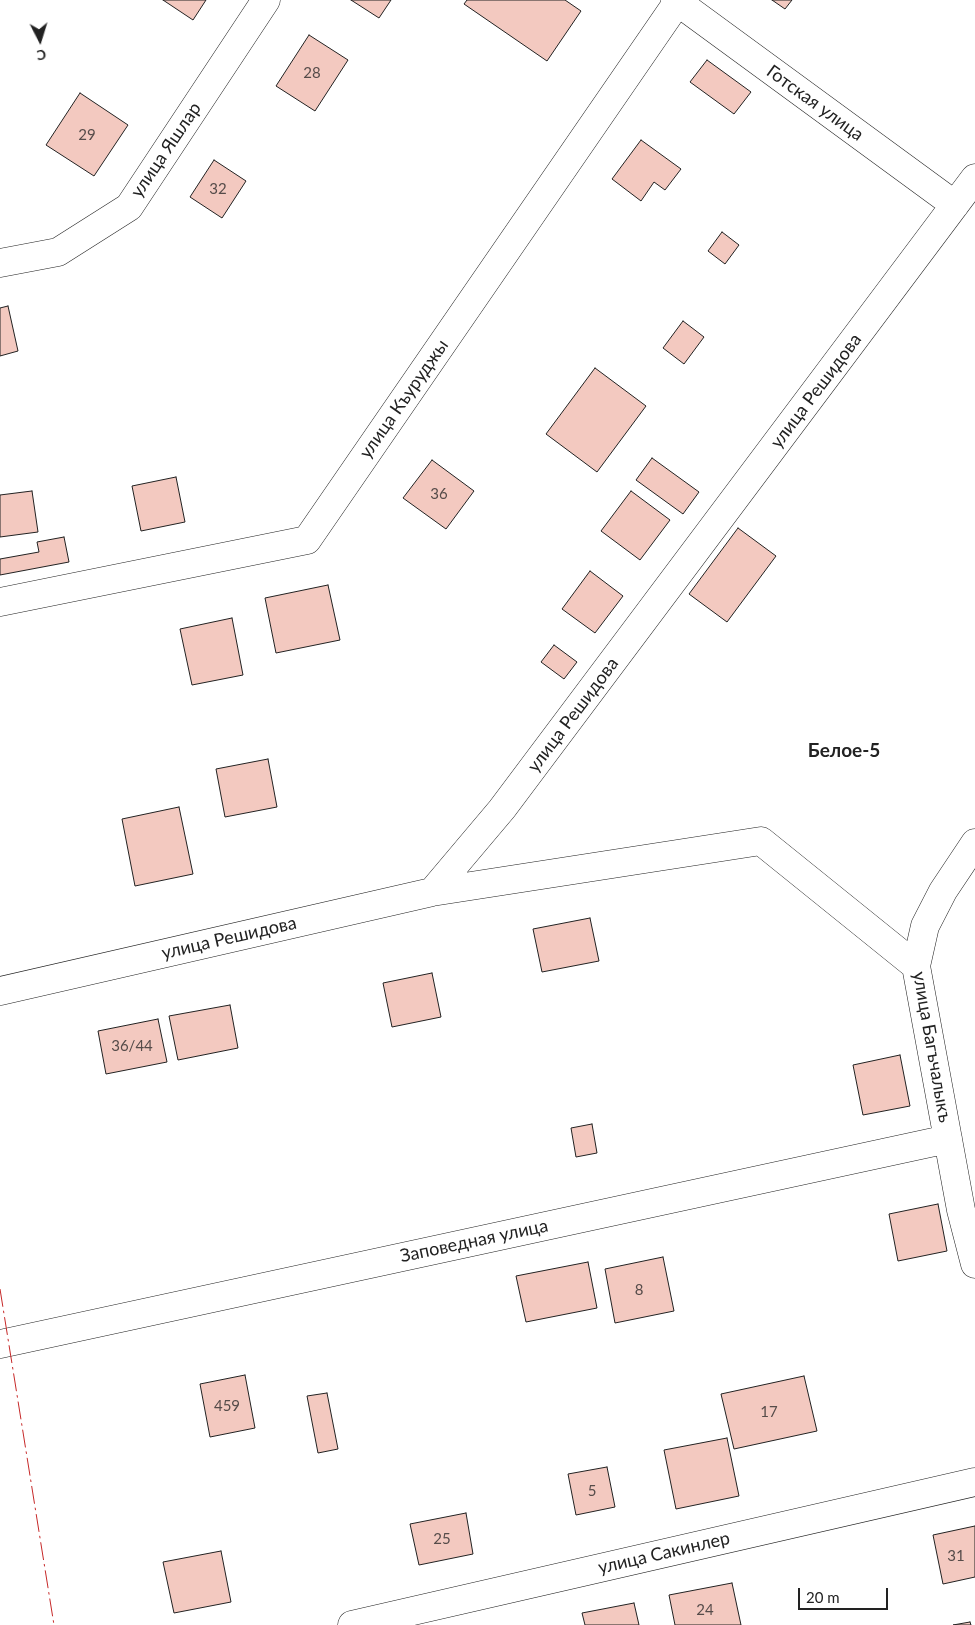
<!DOCTYPE html>
<html>
<head>
<meta charset="utf-8">
<style>
	body { margin:0 }
	#map { position:relative; width:975px; height:1625px; overflow:hidden; background:#fff; font-family:Lato,sans-serif }
	canvas { display:block }
	.north { position:absolute; left:15px; top:15px; width:50px; height:50px; -webkit-text-stroke:4px #fff; paint-order:stroke; rotate:175deg; font-size:14px; font-weight:700; line-height:20px; text-align:center; color:#222 }
	.north::after { content:''; display:block; margin:auto; width:18px; height:22px; background:#222; clip-path:polygon(50% 0,100% 100%,50% 72%,0 100%) }
	.scale { position:absolute; left:798px; top:1588px; width:90px; height:22px; box-sizing:border-box; border:2px solid #222; border-top:0; padding-left:6px; font-size:15px; line-height:18px; white-space:nowrap; color:#222; -webkit-text-stroke:4px #fff; paint-order:stroke }
</style>
</head>
<body>
<div id="map">
<canvas width="975" height="1625"></canvas>
<div class="north">С</div>
<div class="scale">20 m</div>
</div>
<script>
const context = document.querySelector('canvas').getContext('2d');
context.lineJoin = 'round';
function fillPath(path, color) {
  context.fillStyle = color;
  context.fill(path, 'evenodd');
}
function poly(rows) {
  const path = new Path2D();
  for (const r of rows) {
    path.moveTo(r[0], r[1]);
    for (let i = 2; i < r.length; i += 2) path.lineTo(r[i], r[i + 1]);
  }
  return path;
}
function stroke(path, color, width, dash) {
  context.strokeStyle = color;
  context.lineWidth = width;
  context.lineCap = dash ? 'butt' : 'round';
  context.setLineDash(dash || []);
  context.stroke(path);
}
function drawText(font, color, halo, rows, align = 'center') {
  context.font = font + ' Lato,sans-serif';
  context.lineWidth = 4;
  context.setLineDash([]);
  context.textBaseline = 'middle';
  context.strokeStyle = halo;
  context.fillStyle = color;
  for (const [text, x, y, turn = 0] of rows) {
    context.save();
    context.translate(x, y);
    context.rotate((+turn || 0) * Math.PI / 180);
    context.textAlign = isNaN(turn) ? turn : align;
    if (halo) context.strokeText(text, 0, 0);
    context.fillText(text, 0, 0);
    context.restore();
  }
}
const building = poly([
	[163,0,206,0,193,20,163,0],
	[351,0,391,0,379,18,351,0],
	[467,0,565,0,581,11,547,61,464,4,467,0],
	[772,0,792,0,785,9,772,0],
	[309,35,348,60,315,111,276,86,309,35],
	[707,60,751,92,734,114,690,82,707,60],
	[80,93,128,125,94,176,46,145,80,93],
	[641,140,681,169,665,190,654,182,641,201,612,179,641,140],
	[214,160,246,181,222,218,190,197,214,160],
	[722,232,739,245,725,264,708,251,722,232],
	[8,306,18,351,0,356,0,308,8,306],
	[683,321,704,337,684,364,663,348,683,321],
	[595,368,646,406,597,472,546,434,595,368],
	[652,458,699,492,683,514,636,480,652,458],
	[432,460,474,491,446,529,403,498,432,460],
	[176,477,185,522,141,531,132,486,176,477],
	[32,491,38,532,0,537,0,495,32,491],
	[631,491,670,520,640,560,601,531,631,491],
	[738,528,776,556,727,622,689,594,738,528],
	[64,537,69,562,0,575,0,559,39,552,37,542,64,537],
	[590,571,623,596,595,633,562,609,590,571],
	[328,585,340,640,276,653,265,598,328,585],
	[232,618,243,675,192,685,180,629,232,618],
	[554,645,577,662,564,679,541,662,554,645],
	[268,759,277,807,225,817,216,769,268,759],
	[179,807,193,874,135,886,122,819,179,807],
	[590,918,599,961,542,972,533,929,590,918],
	[432,973,441,1017,392,1027,383,983,432,973],
	[230,1005,238,1048,178,1060,169,1016,230,1005],
	[158,1019,167,1062,106,1074,98,1031,158,1019],
	[900,1055,910,1106,863,1115,853,1065,900,1055],
	[592,1124,597,1153,576,1157,571,1128,592,1124],
	[938,1204,947,1251,898,1261,889,1214,938,1204],
	[663,1257,674,1311,615,1323,605,1269,663,1257],
	[588,1262,597,1308,526,1322,516,1276,588,1262],
	[245,1375,255,1428,210,1437,200,1384,245,1375],
	[804,1376,817,1431,734,1449,721,1394,804,1376],
	[327,1393,338,1449,318,1453,307,1396,327,1393],
	[727,1438,739,1496,676,1509,664,1450,727,1438],
	[607,1467,615,1507,576,1515,568,1474,607,1467],
	[466,1513,473,1554,419,1565,410,1524,466,1513],
	[975,1526,975,1577,943,1584,933,1535,975,1526],
	[221,1551,231,1602,174,1613,163,1562,221,1551],
	[732,1583,741,1625,675,1625,669,1595,732,1583],
	[634,1603,639,1625,585,1625,582,1613,634,1603],
	[970,1622,971,1625,953,1625,970,1622]
]);
fillPath(building, '#f3c9c0');
stroke(building, '#222', 1);
const minor = poly([
	[675,0,955,205],
	[0,263,58,252,129,207,266,0],
	[0,602,307,540,679,0],
	[975,843,943,891,925,926,916,966,961,1210,975,1264],
	[432,892,761,841,916,966],
	[0,991,432,892,502,809,975,178],
	[0,1344,948,1139],
	[352,1625,975,1482]
]);
stroke(minor, '#222', 29);
stroke(minor, '#fff', 28);
stroke(poly([
	[0,1289,54,1625]
]), '#c62828', 1, [18, 4, 2.5, 4]);
drawText('15px', '#564c4a', null, [
	["28",312,73],
	["29",87,135],
	["32",218,189],
	["36",439,494],
	["36/44",132,1046],
	["8",639,1290],
	["459",227,1406],
	["17",769,1412],
	["5",592,1491],
	["25",442,1539],
	["31",956,1556],
	["24",705,1610]
]);
drawText('18px', '#222', '#fff', [
	["Готская улица",815,103,36],
	["улица Яшлар",166,150,-56],
	["улица Решидова",816,391,-53],
	["улица Къуруджы",404,399,-55],
	["улица Решидова",573,715,-53],
	["улица Решидова",229,938,-13],
	["улица Багъчалыкъ",932,1047,80],
	["Заповедная улица",474,1241,-12],
	["улица Сакинлер",664,1553,-13]
]);
drawText('bold 19px', '#222', '#fff', [
	["Белое-5",844,751]
]);
</script>
</body>
</html>
